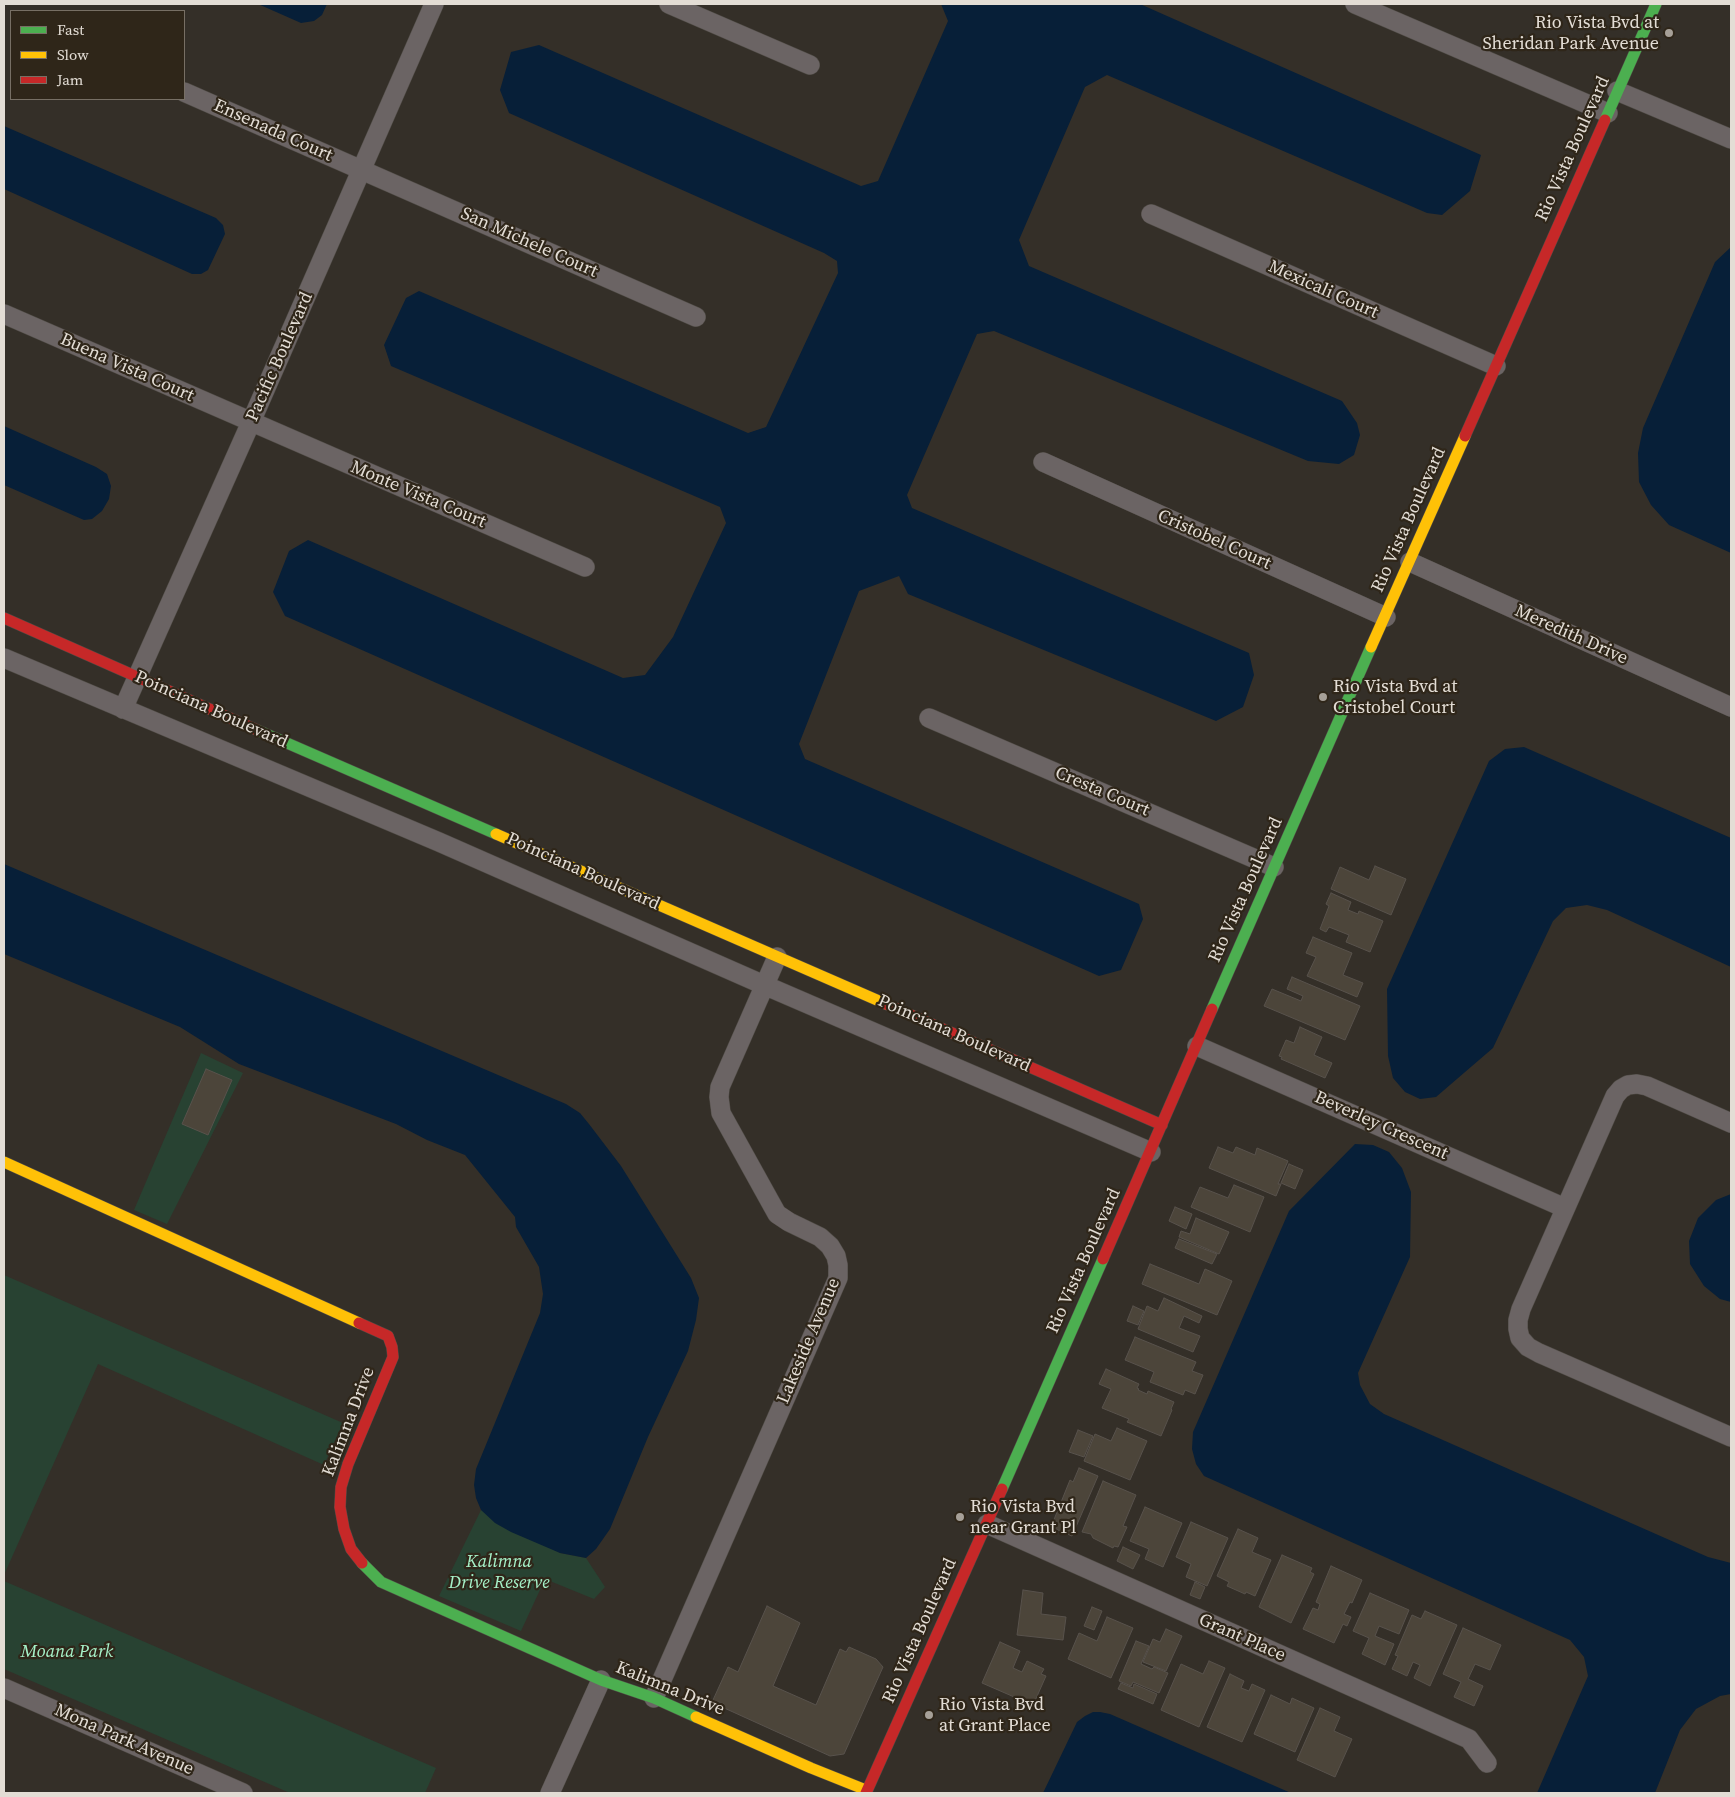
<!DOCTYPE html>
<html>
<head>
<meta charset="utf-8">
<style>
	body { margin:0 }
	#map { position:relative; width:1735px; height:1797px; overflow:hidden; background:#342f28; font-family:"Source Serif 4",serif }
	canvas { display:block }
	.frame { position:absolute; inset:0; border:5px solid #e3ddd5; pointer-events:none }
	.legend { position:absolute; left:10px; top:10px; width:175px; height:90px; box-sizing:border-box; background:#2f2619; border:1px solid #776f64; margin:0; padding:6px 9px; list-style:none; font-size:15px; color:#e3ddd5 }
	.legend li { display:flex; align-items:center; gap:10px; height:25px }
	.legend b { width:25px; border:1px solid #776f64 }
</style>
</head>
<body>
<div id="map">
<canvas width="1735" height="1797"></canvas>
<div class="frame"></div>
<ul class="legend">
<li><b style="height:6px;background:#4caf50"></b>Fast</li>
<li><b style="height:6px;background:#ffc107"></b>Slow</li>
<li><b style="height:6px;background:#c62828"></b>Jam</li>
</ul>
</div>
<script>
const context = document.querySelector('canvas').getContext('2d');
context.lineJoin = 'round';
function fillPath(path, color) {
  context.fillStyle = color;
  context.fill(path, 'evenodd');
}
function poly(rows) {
  const path = new Path2D();
  for (const r of rows) {
    path.moveTo(r[0], r[1]);
    for (let i = 2; i < r.length; i += 2) path.lineTo(r[i], r[i + 1]);
  }
  return path;
}
function stroke(path, color, width, dash) {
  context.strokeStyle = color;
  context.lineWidth = width;
  context.lineCap = dash ? 'butt' : 'round';
  context.setLineDash(dash || []);
  context.stroke(path);
}
function drawText(font, color, halo, rows, align = 'center') {
  context.font = font + ' "Source Serif 4",serif';
  context.lineWidth = 4.5;
  context.setLineDash([]);
  context.textBaseline = 'middle';
  context.strokeStyle = halo;
  context.fillStyle = color;
  for (const [text, x, y, turn = 0] of rows) {
    context.save();
    context.translate(x, y);
    context.rotate((+turn || 0) * Math.PI / 180);
    context.textAlign = isNaN(turn) ? turn : align;
    if (halo) context.strokeText(text, 0, 0);
    context.fillText(text, 0, 0);
    context.restore();
  }
}
fillPath(poly([
	[201,1053,243,1073,167,1224,134,1210],
	[4,1275,343,1423,324,1465,98,1364,4,1575],
	[481,1510,560,1553,586,1558,605,1587,594,1599,545,1579,521,1631,439,1596],
	[4,1581,436,1768,425,1793,290,1793,4,1669]
]), '#284232');
fillPath(poly([
	[258,4,327,4,322,15,314,21,301,23],
	[941,4,1140,4,1481,155,1470,191,1442,215,1427,213,1107,75,1085,87,1019,240,1029,266,1342,401,1357,423,1360,435,1354,455,1339,464,1308,461,994,331,977,334,907,495,912,508,1249,653,1254,675,1243,707,1216,721,908,594,899,576,859,591,799,744,805,759,1139,904,1143,919,1121,970,1099,976,285,616,273,592,289,551,308,540,623,678,645,675,673,637,726,523,720,507,391,366,384,345,406,298,419,291,748,433,766,427,838,273,837,261,824,253,509,113,500,90,511,52,539,45,861,186,878,181,948,21],
	[4,126,216,218,223,225,225,234,208,270,201,274,192,274,4,189],
	[1731,247,1731,553,1669,525,1651,505,1639,482,1638,453,1643,428,1715,262],
	[4,426,96,467,107,474,111,486,109,499,102,511,92,519,84,520,4,485],
	[1524,747,1731,838,1731,967,1607,910,1587,905,1566,908,1553,921,1493,1048,1436,1097,1420,1099,1405,1092,1393,1078,1388,1056,1387,989,1489,761,1505,749],
	[4,864,566,1104,580,1113,589,1124,621,1166,691,1278,699,1298,696,1320,688,1351,648,1437,610,1529,596,1549,586,1558,560,1553,511,1532,495,1523,481,1510,476,1498,474,1485,476,1469,540,1313,543,1294,539,1267,516,1227,515,1217,465,1155,427,1140,396,1124,239,1064,180,1027,4,954],
	[1355,1144,1373,1145,1389,1152,1402,1168,1411,1192,1410,1257,1358,1373,1360,1385,1370,1404,1384,1414,1708,1557,1731,1563,1731,1694,1720,1696,1696,1709,1680,1730,1655,1793,1537,1793,1588,1676,1584,1657,1570,1640,1204,1476,1196,1464,1192,1449,1193,1432,1289,1211],
	[1731,1194,1731,1302,1720,1299,1704,1286,1690,1264,1689,1241,1698,1218,1716,1200],
	[1093,1712,1100,1712,1110,1714,1291,1793,1043,1793,1077,1722,1085,1716]
]), '#071f38');
const building = poly([
	[1375,866,1406,879,1391,915,1331,889,1340,867,1369,880,1375,866],
	[1331,893,1351,902,1348,910,1358,914,1359,911,1383,921,1370,952,1346,942,1349,935,1329,927,1326,932,1320,929,1329,906,1326,904,1331,893],
	[1313,937,1352,953,1343,975,1363,983,1357,997,1307,976,1316,957,1306,953,1313,937],
	[1292,977,1360,1006,1345,1040,1264,1006,1272,989,1301,1001,1303,996,1287,989,1292,977],
	[1300,1027,1322,1037,1314,1055,1332,1063,1325,1078,1281,1059,1282,1057,1279,1056,1286,1040,1294,1043,1300,1027],
	[206,1069,232,1080,208,1135,182,1124,206,1069],
	[1218,1147,1233,1153,1236,1147,1255,1155,1257,1148,1288,1161,1278,1184,1281,1184,1276,1196,1209,1168,1218,1147],
	[1289,1164,1303,1170,1295,1189,1281,1183,1289,1164],
	[1234,1185,1264,1197,1250,1232,1191,1207,1200,1187,1228,1198,1234,1185],
	[1175,1207,1192,1214,1186,1229,1169,1221,1175,1207],
	[1196,1218,1229,1232,1219,1254,1179,1237,1181,1231,1190,1234,1196,1218],
	[1179,1239,1217,1254,1212,1264,1175,1248,1179,1239],
	[1150,1264,1199,1284,1205,1269,1232,1281,1217,1315,1142,1284,1150,1264],
	[1164,1298,1202,1316,1199,1323,1184,1316,1179,1328,1200,1336,1193,1352,1138,1329,1147,1306,1158,1311,1164,1298],
	[1133,1306,1144,1311,1138,1325,1127,1321,1133,1306],
	[1135,1337,1196,1362,1192,1371,1203,1375,1195,1394,1185,1390,1183,1395,1150,1382,1154,1372,1125,1360,1135,1337],
	[1106,1369,1139,1384,1137,1388,1139,1389,1138,1390,1147,1394,1148,1391,1174,1402,1171,1409,1172,1410,1161,1436,1127,1422,1129,1419,1102,1408,1111,1389,1099,1384,1106,1369],
	[1117,1428,1147,1441,1130,1480,1084,1461,1095,1434,1111,1441,1117,1428],
	[1078,1430,1093,1436,1084,1457,1069,1452,1078,1430],
	[1079,1468,1098,1476,1072,1536,1051,1527,1070,1480,1073,1482,1079,1468],
	[1103,1481,1136,1495,1123,1526,1127,1527,1118,1547,1114,1546,1113,1548,1093,1538,1091,1534,1082,1532,1103,1481],
	[1145,1507,1182,1523,1163,1567,1145,1559,1149,1549,1130,1541,1145,1507],
	[1191,1522,1228,1538,1207,1586,1186,1577,1191,1564,1176,1557,1191,1522],
	[1238,1529,1258,1538,1252,1552,1271,1560,1255,1596,1246,1592,1245,1594,1227,1586,1229,1582,1217,1576,1238,1529],
	[1123,1547,1140,1555,1133,1569,1117,1561,1123,1547],
	[1282,1555,1312,1568,1310,1572,1314,1574,1291,1623,1259,1607,1282,1555],
	[1331,1566,1362,1580,1352,1603,1350,1602,1344,1614,1351,1617,1347,1626,1343,1624,1334,1643,1303,1629,1313,1608,1318,1610,1320,1604,1316,1602,1331,1566],
	[1195,1582,1205,1587,1200,1599,1190,1595,1195,1582],
	[1023,1590,1043,1593,1041,1614,1066,1617,1063,1640,1017,1635,1023,1590],
	[1370,1593,1409,1610,1399,1634,1379,1626,1375,1636,1394,1644,1385,1665,1362,1654,1369,1638,1353,1631,1370,1593],
	[767,1606,800,1623,773,1686,816,1705,840,1649,846,1652,849,1647,876,1659,883,1667,844,1754,830,1756,722,1707,724,1704,713,1700,728,1667,738,1672,767,1606],
	[1092,1607,1102,1611,1094,1630,1084,1626,1092,1607],
	[1425,1611,1457,1625,1430,1686,1414,1678,1420,1665,1413,1662,1407,1676,1392,1669,1398,1656,1395,1655,1412,1615,1421,1619,1425,1611],
	[1107,1617,1133,1628,1111,1678,1068,1659,1079,1633,1097,1641,1107,1617],
	[1463,1628,1501,1645,1490,1670,1475,1664,1468,1679,1483,1686,1474,1706,1454,1697,1461,1682,1443,1674,1463,1628],
	[1166,1629,1182,1636,1166,1671,1143,1662,1153,1639,1160,1642,1166,1629],
	[1136,1641,1149,1646,1141,1664,1152,1669,1154,1667,1168,1673,1159,1693,1133,1682,1131,1686,1119,1681,1136,1641],
	[1000,1642,1020,1651,1013,1668,1022,1672,1027,1661,1044,1669,1041,1674,1046,1676,1034,1703,1029,1701,1028,1703,982,1683,1000,1642],
	[1209,1661,1225,1668,1199,1727,1161,1710,1181,1664,1203,1674,1209,1661],
	[1230,1674,1244,1681,1241,1688,1249,1691,1252,1684,1265,1690,1242,1742,1207,1727,1230,1674],
	[1121,1683,1133,1688,1134,1684,1157,1694,1153,1704,1118,1689,1121,1683],
	[1271,1695,1290,1704,1292,1698,1314,1708,1295,1752,1254,1734,1271,1695],
	[1320,1708,1340,1717,1334,1731,1352,1739,1335,1777,1297,1760,1320,1708]
]);
fillPath(building, '#4c453a');
stroke(building, '#58524c', 1);
const street = poly([
	[669,4,810,65],
	[1355,4,1608,113],
	[1617,91,1731,139],
	[184,92,696,317],
	[1151,214,1496,366],
	[4,314,585,567],
	[1043,462,1386,617],
	[1410,562,1731,707],
	[4,658,439,842,764,985,1151,1152],
	[123,709,251,422,434,4],
	[929,718,1274,867],
	[1197,1046,1565,1208],
	[1731,1123,1647,1086,1637,1084,1628,1085,1621,1089,1615,1096,1521,1309,1518,1320,1518,1329,1520,1338,1528,1347,1539,1353,1731,1437],
	[987,1524,1469,1739,1487,1763],
	[4,1688,243,1793],
	[654,1698,838,1278,838,1265,836,1256,830,1246,820,1237,789,1222,777,1214,721,1113,719,1097,720,1087,777,957],
	[550,1793,601,1680]
]);
const fast = poly([
	[1605,120,1656,4],
	[257,730,496,834],
	[1212,1009,1371,647],
	[1002,1489,1103,1259],
	[362,1563,381,1582,601,1680,654,1698,696,1717]
]);
const slow = poly([
	[1371,647,1465,436],
	[496,834,886,1004],
	[4,1162,359,1323],
	[696,1717,811,1768,866,1790]
]);
const jam = poly([
	[1465,436,1605,120],
	[4,618,257,730],
	[886,1004,1162,1125],
	[1103,1259,1212,1009],
	[359,1323,388,1336,392,1347,393,1357,348,1464,341,1487,340,1507,344,1529,351,1549,362,1563],
	[866,1793,1002,1489]
]);
stroke(street, '#4f4b45', 20);
stroke(fast, '#4f4b45', 12);
stroke(slow, '#4f4b45', 12);
stroke(jam, '#4f4b45', 12);
stroke(street, '#6b6464', 19);
stroke(fast, '#4caf50', 11);
stroke(slow, '#ffc107', 11);
stroke(jam, '#c62828', 11);
for (const [x, y, r, color] of [
	[1669,33,5,"#a6a098"],
	[1323,697,5,"#a6a098"],
	[960,1517,5,"#a6a098"],
	[929,1715,5,"#a6a098"]
]) {
  const dot = new Path2D();
  dot.arc(x, y, r, 0, 2 * Math.PI);
  context.fillStyle = color;
  context.fill(dot);
  stroke(dot, '#2f2619', 2);
}
drawText('18px', '#e3ddd5', '#2f2619', [
	["Rio Vista Bvd at",1659,23,"right"],
	["Sheridan Park Avenue",1659,44,"right"],
	["Rio Vista Bvd at",1333,687],
	["Cristobel Court",1333,708],
	["Rio Vista Bvd",970,1507],
	["near Grant Pl",970,1528],
	["Rio Vista Bvd",939,1705],
	["at Grant Place",939,1726]
], 'left');
drawText('18px', '#e3ddd5', '#2f2619', [
	["Ensenada Court",273,131,24],
	["Rio Vista Boulevard",1573,149,-66],
	["San Michele Court",529,243,24],
	["Mexicali Court",1323,290,24],
	["Pacific Boulevard",280,357,-66],
	["Buena Vista Court",127,368,24],
	["Monte Vista Court",418,495,23],
	["Rio Vista Boulevard",1409,520,-66],
	["Cristobel Court",1214,540,24],
	["Meredith Drive",1571,635,24],
	["Poinciana Boulevard",211,710,24],
	["Cresta Court",1102,792,23],
	["Poinciana Boulevard",583,872,24],
	["Rio Vista Boulevard",1246,890,-66],
	["Poinciana Boulevard",954,1034,24],
	["Beverley Crescent",1381,1126,24],
	["Rio Vista Boulevard",1084,1261,-66],
	["Lakeside Avenue",809,1341,-67],
	["Kalimna Drive",349,1422,-69],
	["Rio Vista Boulevard",920,1631,-66],
	["Grant Place",1242,1638,24],
	["Kalimna Drive",670,1689,22],
	["Mona Park Avenue",124,1740,24]
]);
drawText('italic 18px', '#a6f2c9', '#2f2619', [
	["Kalimna",499,1562],
	["Drive Reserve",499,1583],
	["Moana Park",67,1652]
]);
</script>
</body>
</html>
